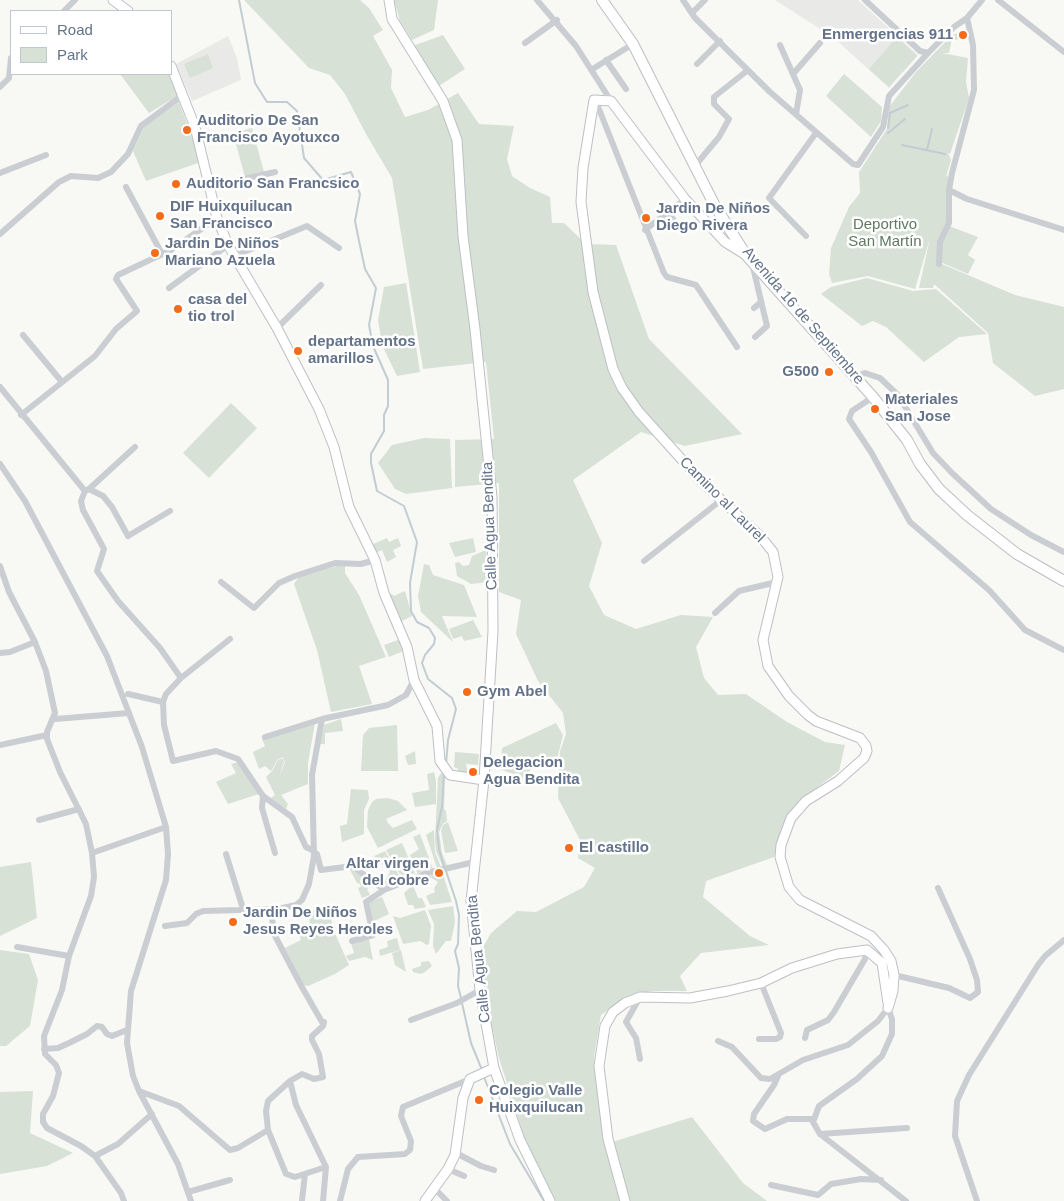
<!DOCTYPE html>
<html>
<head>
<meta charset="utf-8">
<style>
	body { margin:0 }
	#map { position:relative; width:1064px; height:1201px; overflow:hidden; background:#f8f8f5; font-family:Helvetica,sans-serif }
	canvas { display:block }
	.legend { position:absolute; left:10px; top:10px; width:162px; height:65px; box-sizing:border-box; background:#fff; border:1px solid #c1c7d0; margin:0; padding:6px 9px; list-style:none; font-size:15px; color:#647389 }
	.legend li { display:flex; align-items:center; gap:10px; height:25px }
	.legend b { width:25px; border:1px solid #c1c7d0 }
</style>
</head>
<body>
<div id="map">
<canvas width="1064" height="1201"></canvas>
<ul class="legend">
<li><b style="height:6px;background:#fff"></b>Road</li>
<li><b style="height:14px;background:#d8e1d6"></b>Park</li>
</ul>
</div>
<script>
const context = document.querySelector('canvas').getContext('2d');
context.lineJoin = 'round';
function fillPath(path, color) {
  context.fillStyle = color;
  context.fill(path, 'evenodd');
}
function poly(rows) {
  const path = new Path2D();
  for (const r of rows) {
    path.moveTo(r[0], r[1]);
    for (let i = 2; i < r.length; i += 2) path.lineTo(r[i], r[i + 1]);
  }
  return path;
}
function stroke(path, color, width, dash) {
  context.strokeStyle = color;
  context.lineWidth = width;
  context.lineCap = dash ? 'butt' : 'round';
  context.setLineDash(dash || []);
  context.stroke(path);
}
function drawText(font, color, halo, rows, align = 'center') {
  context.font = font + ' Helvetica,sans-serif';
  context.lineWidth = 5;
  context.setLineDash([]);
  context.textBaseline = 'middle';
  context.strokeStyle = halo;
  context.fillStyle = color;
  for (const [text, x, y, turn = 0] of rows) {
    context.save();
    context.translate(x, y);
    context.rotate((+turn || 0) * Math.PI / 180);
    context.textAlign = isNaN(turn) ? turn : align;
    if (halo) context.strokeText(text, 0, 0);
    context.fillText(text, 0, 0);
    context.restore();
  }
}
fillPath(poly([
	[775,0,858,0,918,55,889,88,834,38],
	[228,36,237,58,241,80,192,101,176,64]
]), '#e9e9e8');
fillPath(poly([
	[244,0,360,0,369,8,383,30,373,36,392,70,391,88,405,117,428,110,458,93,479,124,514,126,507,159,512,176,530,188,550,197,552,223,564,223,586,244,616,245,649,339,742,434,685,446,641,432,573,480,602,543,589,586,604,615,636,629,681,615,713,617,696,647,704,678,718,695,746,694,787,722,825,742,845,745,839,771,799,801,781,829,774,857,706,881,703,897,750,936,769,945,701,953,680,976,687,991,654,991,634,994,601,1015,594,1057,606,1144,692,1117,743,1183,767,1201,556,1201,525,1140,499,1058,484,991,481,951,491,933,517,911,536,912,584,887,595,868,578,858,580,840,558,798,560,751,566,734,563,713,538,681,516,634,521,600,499,592,499,483,455,487,455,440,494,439,486,362,423,369,392,178,366,134,345,94,330,75,309,68],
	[394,0,438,0,434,30,412,40,400,21],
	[960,33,957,40,952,39,949,53,942,53,968,58,966,82,969,98,950,154,948,153,951,160,946,177,948,175,948,220,939,241,936,266,937,262,1015,295,1064,307,1064,389,1035,396,993,363,988,333,934,284,933,288,919,288,930,238,915,289,868,276,832,283,829,274,831,248,849,207,860,193,859,172,887,129,889,107,916,72,952,35],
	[443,35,465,69,439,86,413,46],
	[897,37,917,56,903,72,894,64,902,72,889,87,869,69],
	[208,54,213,68,190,78,184,64],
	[120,74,169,74,179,95,149,113],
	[844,74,882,107,881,121,871,137,826,96],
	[179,102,201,162,146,181,133,151,144,127],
	[252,128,264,172,245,177,233,133],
	[949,226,978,237,968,255,975,260,968,274,940,262,940,248],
	[867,278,913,291,936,289,987,334,959,337,924,362,886,327,873,321,862,326,821,294,831,287],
	[406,283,420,372,397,376,382,345,378,320,384,287],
	[231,403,257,428,209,478,183,453],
	[424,438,450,439,452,488,406,494,395,489,378,463,392,445],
	[387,538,389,542,398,538,401,546,393,550,396,557,387,562,382,550,375,553,371,545],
	[473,538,476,552,455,557,449,543],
	[486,550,488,582,471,584,457,576,455,563,459,562,463,566,469,565,472,556],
	[424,564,429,565,433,575,464,585,477,617,442,616,453,642,421,612,418,596],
	[342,565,345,565,345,573,359,595,386,657,359,666,372,704,331,712,317,650,294,584,298,578,317,570],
	[405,591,412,616,400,622,389,595,392,594,394,596],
	[473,620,482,637,464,641,462,636,453,639,449,629],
	[401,639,406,650,389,657,384,645],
	[341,719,343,731,325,733,325,744,320,744,324,725],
	[315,723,308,763,308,784,281,795,288,804,286,809,271,798,275,795,266,777,272,771,278,760,283,758,284,762,279,778,285,762,283,757,278,759,271,771,265,766,259,769,253,752,265,746,262,739],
	[556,723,563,735,556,763,537,758,525,779,500,769,502,748],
	[397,725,398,771,361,771,363,735,369,728],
	[415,751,416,764,408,765,405,756],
	[455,752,479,754,478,765,466,764,468,774,458,773,458,769,454,767],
	[238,762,259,794,228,804,216,782,236,773,231,764],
	[434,772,436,781,436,804,415,807,412,793,429,790,427,774],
	[441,773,445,777,444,809,446,811,447,821,443,824,439,832,442,853,447,865,443,867,436,851,435,840,438,778],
	[351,789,368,790,369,799,364,810,364,834,342,842,340,826,347,824],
	[388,798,398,801,407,810,386,819,388,823,393,828,412,820,417,829,378,848,367,827,368,810,372,802,376,799],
	[448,822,458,851,445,853,441,831,443,825],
	[434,830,435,852,441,867,437,868,426,835],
	[420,834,433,869,417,873,410,855,419,849,413,837],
	[402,843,415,873,402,878,386,850],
	[385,851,401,879,389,885,382,885,390,872,374,856],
	[31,862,37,918,0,936,0,867],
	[349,868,357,870,373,886,367,889,370,895,362,898,358,888,361,887,359,883,357,883],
	[434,875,436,878,443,875,452,902,430,905,426,896,435,892,434,888,438,882,428,876],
	[413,885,418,898,422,898,426,907,415,909,413,905,408,905,404,893],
	[382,897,389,914,372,922,368,902],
	[453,906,455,922,451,941,446,941,436,954,433,946,434,924,428,910],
	[334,907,336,915,331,918,333,929,349,965,335,974,308,986,304,985,285,948,301,940,299,934,310,928,309,911],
	[425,910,431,926,429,944,427,945,420,941,403,944,393,916,400,918],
	[397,938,400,950,380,956,379,950,388,947,387,941],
	[369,939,373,960,365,957,349,961,346,956,354,953,351,943],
	[0,950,29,954,38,980,30,1026,6,1046,0,1046],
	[401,950,406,972,395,965,392,953],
	[429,961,432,966,425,972,421,974,413,972,412,969,421,966,421,962],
	[33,1091,30,1133,73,1153,47,1166,0,1174,0,1092]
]), '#d8e1d6');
stroke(poly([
	[239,0,255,83,267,102,287,102,297,111,304,158,323,180,351,172,360,194,355,221,358,236,365,269,376,288,369,325,373,346,388,380,388,406,384,415,384,431,371,454,371,463,377,491,404,506,417,542,410,583,411,611,417,622,429,628,435,638,434,644,425,655,422,663,428,679,452,698,456,709,448,740,446,764],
	[888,128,890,113,908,105],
	[888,133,905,119],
	[902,145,945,154],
	[927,150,932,129],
	[444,773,442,807,437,830,439,849,444,867],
	[446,871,456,901,459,915,458,944,455,951,459,968,458,986,461,998],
	[462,1003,471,1043,482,1070],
	[484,1077,510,1144,544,1201]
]), '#c2ccd3', 2);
const secondary = poly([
	[113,0,128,11],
	[389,0,392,19,443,101,457,140,463,236,475,329,492,497,493,631,484,780,471,901,480,990,494,1068,520,1140,550,1201],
	[171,66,195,127,217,218,228,245,277,328,319,409,334,447,349,507,375,560,384,593,407,647,414,680,437,726,440,761,450,775,484,780],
	[746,255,725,242,685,199,611,101,594,100,583,168,581,202,593,292,613,369,622,388,639,412,702,482,761,537,773,552,778,577,763,640,768,666,789,696,808,715,816,721,860,738,866,746,867,751,864,758,838,781,806,801,791,818,781,845,780,857,789,887,800,900,871,936,884,950,891,961,894,975,893,991,888,1008],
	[425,1201,448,1169,455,1155,463,1098,470,1079,494,1068],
	[625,1201,608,1139,599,1066,605,1026,613,1012,625,1003,640,997,690,998,728,991,761,983,792,968,837,954,867,950,882,963,888,1003]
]);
const primary = poly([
	[602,0,633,44,715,206,746,255,873,397,907,440,920,464,939,489,967,515,1017,554,1064,581]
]);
stroke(secondary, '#bcc0c6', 11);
stroke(primary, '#bbbec3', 12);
stroke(poly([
	[537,0,576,46,611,101],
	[683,0,695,18,770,92,853,164,858,165,883,127,889,96,928,53,954,27,967,18,982,0],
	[865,0,920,51,928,53],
	[998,0,1064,52],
	[64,11,75,0],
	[692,13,705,0],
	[525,43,557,20],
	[780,45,800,90,796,114],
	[606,60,626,89],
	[697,64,720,41],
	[591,70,633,44],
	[793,74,820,43],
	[0,87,9,78,11,58],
	[595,99,664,273,667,277,696,285,737,347],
	[694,167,719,137,729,119,714,104,714,97,748,70],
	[0,173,46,155],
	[126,187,162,254],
	[209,187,275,172],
	[949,190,967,199,1064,230],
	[667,213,673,219],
	[645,230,685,199],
	[0,234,59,182,71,176,98,178,111,172,128,154,141,126,183,95],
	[806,236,769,198,816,133],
	[234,256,307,226,339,248],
	[752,263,767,326,755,337],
	[939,264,940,242,949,223,949,190,952,173,974,90,973,45,967,18],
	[169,288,228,245],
	[754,308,761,302],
	[277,328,321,285],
	[23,335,62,382],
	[856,376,865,373,880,378,898,395,933,453,953,474,991,509,1031,535,1064,552],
	[0,387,85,491],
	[873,397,852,411,849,419,871,452,910,522,989,590,1025,630,1064,650],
	[21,415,95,356,116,329,137,311,116,279,118,275,171,250,217,218],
	[0,464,25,501,107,656,142,747,166,827,168,854,166,880,131,991,127,1043,133,1076,139,1091,178,1164,191,1201],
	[89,489,135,447],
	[85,491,81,501,83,510,104,549,97,571,118,601,160,648,181,678],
	[85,491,89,489,103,496,112,507,128,536,170,511],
	[644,561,720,501],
	[0,566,9,592,35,642,46,671,55,713,47,732,47,739,60,772,86,824,92,853,94,877,91,896,69,956,62,990,44,1036,45,1054,56,1065,59,1073,53,1096,43,1114,43,1122,47,1128,81,1146,95,1156,121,1193,124,1201],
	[221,582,254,608,279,583,295,576,335,563,361,564,375,560],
	[715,613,739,591,777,582],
	[230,639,181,678,166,694,163,702,164,725,173,761,216,751,238,759,263,796,292,817,306,847,314,851],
	[0,653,10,652,35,642],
	[128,694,163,702],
	[55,719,129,713],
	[265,737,322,719,388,705,406,695,414,680],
	[0,745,47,735],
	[263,796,262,808,275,853],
	[39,820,79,809],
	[92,853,166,827],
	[226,854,244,912],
	[317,854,321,870,353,866,384,890,427,873,470,863],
	[271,910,274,934,303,989,322,1022,324,1022,323,1026,312,1036,312,1040,319,1054,323,1077,314,1079,302,1074,290,1081,296,1105,326,1167,323,1201],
	[165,926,187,923,196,914,203,911,278,909,296,905,302,900,309,884,314,856,312,775,322,719],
	[352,941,373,935,366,902,384,890],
	[17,947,69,956],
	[894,975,949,988,970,998,978,992,977,980,970,959,938,888],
	[640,997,626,1022,636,1038,640,1059],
	[888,1008,892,1019,892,1034,882,1056,857,1079,819,1106,813,1122,820,1134,906,1201],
	[411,1020,457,1003,480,990],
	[805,1038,807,1030,828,1020,834,1012,865,959,867,950],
	[759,1039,776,1039,780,1037,781,1033,761,983],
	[718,1041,732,1047,761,1078,770,1079,803,1060,848,1045,878,1021,888,1008],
	[44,1049,58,1048,69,1043,87,1034,97,1026,102,1027,107,1034,112,1036,127,1030],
	[778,1076,774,1085,754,1114,753,1121,765,1129,787,1119,813,1119],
	[290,1081,268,1101,266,1111,268,1130,286,1174,295,1177,326,1167],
	[139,1091,179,1106,230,1150,238,1148,268,1130],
	[820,1134,907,1128],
	[456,1153,481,1166,494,1170],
	[95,1156,118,1144,152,1114],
	[448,1169,464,1176],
	[771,1185,818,1195,831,1184,861,1179,881,1180],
	[434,1188,447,1201],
	[188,1192,230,1180],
	[302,1200,305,1174],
	[340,1201,348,1169,358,1157,405,1154,410,1150,411,1141,401,1116,403,1107,470,1079],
	[977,1201,955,1136,957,1101,969,1075,1038,965,1045,956,1064,940]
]), '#cacdd1', 6);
stroke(secondary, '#fff', 9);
stroke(primary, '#fff', 10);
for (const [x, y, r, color] of [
	[963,35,5,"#f46c19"],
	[187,130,5,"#f46c19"],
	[176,184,5,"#f46c19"],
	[160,216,5,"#f46c19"],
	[646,218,5,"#f46c19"],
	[155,253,5,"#f46c19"],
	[178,309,5,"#f46c19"],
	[298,351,5,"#f46c19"],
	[829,372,5,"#f46c19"],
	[875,409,5,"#f46c19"],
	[467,692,5,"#f46c19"],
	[473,772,5,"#f46c19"],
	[569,848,5,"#f46c19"],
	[439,873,5,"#f46c19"],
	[233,922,5,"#f46c19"],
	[479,1100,5,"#f46c19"]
]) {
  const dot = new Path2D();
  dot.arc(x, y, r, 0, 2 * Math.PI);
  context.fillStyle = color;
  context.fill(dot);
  stroke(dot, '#fff', 2);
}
drawText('bold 15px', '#647389', '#fff', [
	["Enmergencias 911",953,35,"right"],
	["Auditorio De San",197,121],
	["Francisco Ayotuxco",197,138],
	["Auditorio San Francsico",186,184],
	["DIF Huixquilucan",170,207],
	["San Francisco",170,224],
	["Jardin De Niños",656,209],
	["Diego Rivera",656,226],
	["Jardin De Niños",165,244],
	["Mariano Azuela",165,261],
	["casa del",188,300],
	["tio trol",188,317],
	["departamentos",308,342],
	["amarillos",308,359],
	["G500",819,372,"right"],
	["Materiales",885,400],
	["San Jose",885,417],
	["Gym Abel",477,692],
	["Delegacion",483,763],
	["Agua Bendita",483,780],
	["El castillo",579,848],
	["Altar virgen",429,864,"right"],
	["del cobre",429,881,"right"],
	["Jardin De Niños",243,913],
	["Jesus Reyes Heroles",243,930],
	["Colegio Valle",489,1091],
	["Huixquilucan",489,1108]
], 'left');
drawText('15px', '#617a60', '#fff', [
	["Deportivo",885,225],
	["San Martín",885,242]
]);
drawText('15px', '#647389', '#fff', [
	["Avenida 16 de Septiembre",803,316,49],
	["Camino al Laurel",722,500,45],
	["Calle Agua Bendita",490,526,-92],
	["Calle Agua Bendita",479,959,-96]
]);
</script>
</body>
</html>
